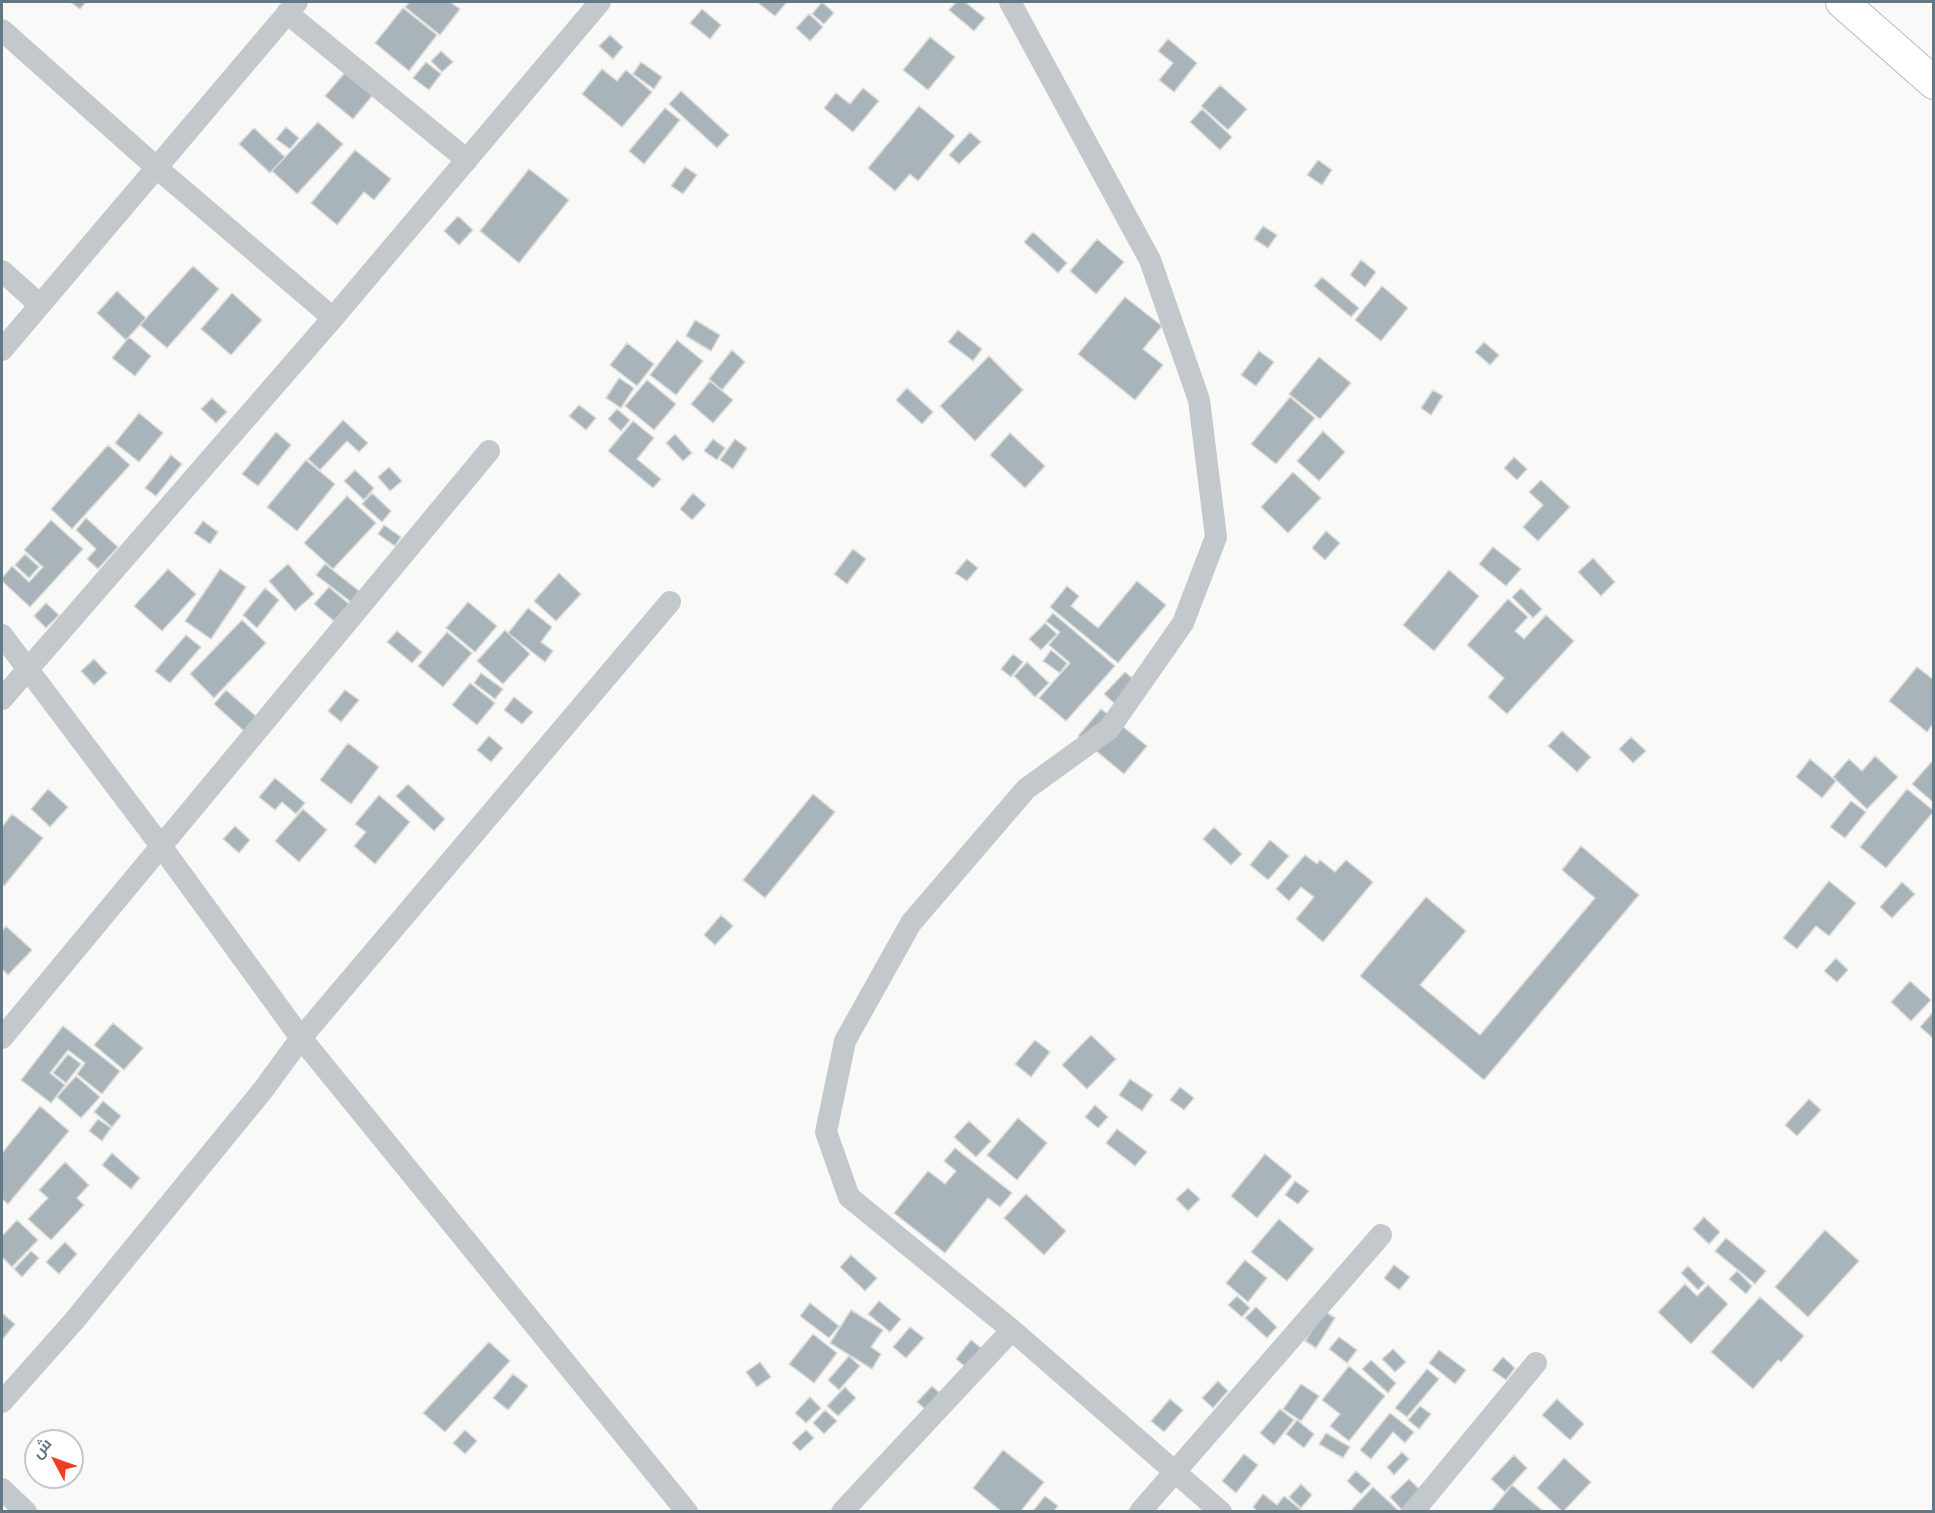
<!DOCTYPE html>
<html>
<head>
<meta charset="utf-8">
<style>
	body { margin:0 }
	#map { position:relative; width:1935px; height:1513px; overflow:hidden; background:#f9f9f7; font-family:"Alegreya Sans",Cairo,sans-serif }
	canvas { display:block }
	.frame { position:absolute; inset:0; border:3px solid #627884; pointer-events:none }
	.north { position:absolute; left:24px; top:1429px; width:60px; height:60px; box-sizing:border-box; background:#fff; border:2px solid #c0c9ce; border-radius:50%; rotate:311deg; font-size:16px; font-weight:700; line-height:24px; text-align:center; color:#627884 }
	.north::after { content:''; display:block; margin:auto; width:21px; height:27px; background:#ee3e22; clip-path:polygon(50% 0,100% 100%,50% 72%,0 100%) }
</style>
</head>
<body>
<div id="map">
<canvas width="1935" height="1513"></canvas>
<div class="frame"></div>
<div class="north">ش</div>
</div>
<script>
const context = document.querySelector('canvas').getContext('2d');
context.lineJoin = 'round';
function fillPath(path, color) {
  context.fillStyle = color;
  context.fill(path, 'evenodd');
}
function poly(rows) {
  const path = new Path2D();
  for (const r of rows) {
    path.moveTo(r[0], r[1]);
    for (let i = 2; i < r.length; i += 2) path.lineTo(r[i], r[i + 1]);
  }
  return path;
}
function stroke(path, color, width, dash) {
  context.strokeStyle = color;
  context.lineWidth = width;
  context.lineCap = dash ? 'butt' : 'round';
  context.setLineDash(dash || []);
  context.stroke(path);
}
const building = poly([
	[70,2,86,2,80,9,70,2],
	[410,2,450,2,460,9,440,35,405,7,410,2],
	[757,2,787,2,775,16,757,2],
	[822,2,834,13,824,24,812,14,822,2],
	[956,2,965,2,985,18,974,31,949,10,956,2],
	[403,8,437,35,409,71,375,43,403,8],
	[702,9,721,25,710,39,690,23,702,9],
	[809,14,823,27,810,41,796,28,809,14],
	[610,35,623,47,613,59,599,46,610,35],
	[930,37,955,57,928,90,903,70,930,37],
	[1168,39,1197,63,1174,92,1159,80,1173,63,1158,51,1168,39],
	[441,51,453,62,442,72,431,61,441,51],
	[355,61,382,84,353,119,325,96,355,61],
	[426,62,441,74,429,90,413,78,426,62],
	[641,62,662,77,654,89,633,74,641,62],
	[602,69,617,81,626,70,652,92,622,127,582,94,602,69],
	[1220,85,1247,109,1228,130,1201,106,1220,85],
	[863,88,879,101,853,132,824,108,836,93,850,104,863,88],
	[681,91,729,135,717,148,669,104,681,91],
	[919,106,955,136,918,181,910,174,895,191,868,168,919,106],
	[665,108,680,120,644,164,629,151,665,108],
	[1202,109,1232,137,1220,150,1190,122,1202,109],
	[318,122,343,144,297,194,272,171,318,122],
	[286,127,299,138,290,149,276,139,286,127],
	[254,128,285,157,270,173,239,144,254,128],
	[970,132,981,142,959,164,949,155,970,132],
	[355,150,391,179,374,200,364,192,337,225,311,203,355,150],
	[1318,160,1332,170,1322,185,1307,175,1318,160],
	[685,167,697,175,683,194,671,186,685,167],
	[529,169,569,200,519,263,480,231,529,169],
	[458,216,473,230,459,245,444,231,458,216],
	[1263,226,1277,235,1268,248,1254,239,1263,226],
	[1033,232,1067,263,1058,273,1024,242,1033,232],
	[1097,239,1124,262,1096,294,1070,271,1097,239],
	[1361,260,1376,272,1365,287,1350,275,1361,260],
	[193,266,219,289,167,348,140,325,193,266],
	[1322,277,1359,308,1351,317,1314,286,1322,277],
	[1382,286,1408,308,1381,341,1355,320,1382,286],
	[117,291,146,318,126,340,97,313,117,291],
	[232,293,262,320,231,355,201,329,232,293],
	[1125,297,1162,326,1143,349,1163,365,1135,400,1078,354,1125,297],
	[695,320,720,335,711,351,686,336,695,320],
	[958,330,982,349,973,361,948,342,958,330],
	[129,337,151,356,135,376,112,358,129,337],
	[677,340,703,361,676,395,650,375,677,340],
	[1484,342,1499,355,1490,365,1475,352,1484,342],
	[627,343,654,364,637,386,610,365,627,343],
	[732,350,745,362,722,390,709,379,732,350],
	[1259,351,1274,362,1256,386,1241,375,1259,351],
	[989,356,1023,390,975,441,940,406,989,356],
	[1319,357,1351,383,1320,419,1289,394,1319,357],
	[619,378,634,388,621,408,606,398,619,378],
	[647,380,676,404,654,430,625,406,647,380],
	[710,381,733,400,713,423,691,404,710,381],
	[907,388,933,412,922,424,896,400,907,388],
	[1433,390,1443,396,1431,415,1421,408,1433,390],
	[1290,397,1315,418,1276,464,1251,444,1290,397],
	[212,398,227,412,216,423,201,409,212,398],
	[579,405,596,418,586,430,569,416,579,405],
	[617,409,630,420,621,431,608,419,617,409],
	[139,413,163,433,139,462,115,443,139,413],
	[343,420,368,443,359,452,347,441,320,470,308,459,343,420],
	[633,421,654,438,637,459,661,479,653,488,608,451,633,421],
	[1323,431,1345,452,1319,481,1297,461,1323,431],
	[276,432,291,445,258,486,242,474,276,432],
	[1010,433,1045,466,1025,488,990,455,1010,433],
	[675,434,692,453,683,461,666,443,675,434],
	[713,439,725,448,717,460,704,451,713,439],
	[735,439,747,448,733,469,720,460,735,439],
	[108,445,130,465,72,529,51,509,108,445],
	[171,455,182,464,156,496,145,488,171,455],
	[1514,457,1527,469,1517,480,1504,468,1514,457],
	[306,460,335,484,297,531,267,507,306,460],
	[389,467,402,481,390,491,378,477,389,467],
	[355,470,374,488,364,500,344,481,355,470],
	[1293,472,1321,498,1288,533,1261,507,1293,472],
	[1541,480,1570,507,1538,541,1523,527,1543,505,1529,492,1541,480],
	[372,493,391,511,382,522,362,504,372,493],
	[693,493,706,505,692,520,680,509,693,493],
	[347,496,376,523,333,569,304,543,347,496],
	[86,518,118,547,98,569,87,559,96,549,76,530,86,518],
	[51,520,83,549,30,607,2,581,2,578,12,566,29,582,43,567,24,550,51,520],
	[203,521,218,532,210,544,194,533,203,521],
	[384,525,401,537,395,546,378,534,384,525],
	[1326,531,1340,543,1325,560,1312,548,1326,531],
	[1493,547,1521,569,1506,586,1479,564,1493,547],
	[853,549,866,559,847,584,834,574,853,549],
	[25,554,39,567,29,578,15,565,25,554],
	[1593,558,1615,582,1601,596,1578,572,1593,558],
	[967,559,978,568,967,581,955,573,967,559],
	[288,564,314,594,295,611,269,581,288,564],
	[325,564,359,591,351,602,316,575,325,564],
	[168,569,196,594,162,631,134,606,168,569],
	[220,569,246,587,211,639,185,621,220,569],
	[1449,570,1479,596,1434,651,1403,625,1449,570],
	[559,573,581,594,556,621,534,601,559,573],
	[1137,581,1166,605,1118,663,1050,607,1067,586,1079,596,1071,606,1098,628,1137,581],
	[329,587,349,604,334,621,314,604,329,587],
	[265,588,279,600,257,628,243,615,265,588],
	[1521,588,1542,609,1533,618,1512,597,1521,588],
	[1508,599,1528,617,1515,631,1524,639,1546,615,1574,641,1507,714,1488,697,1504,678,1467,645,1508,599],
	[468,602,497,626,475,652,446,628,468,602],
	[46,603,59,615,46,628,34,616,46,603],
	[528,608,552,627,541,642,553,651,545,662,508,633,528,608],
	[1053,613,1115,666,1066,721,1039,698,1070,663,1049,645,1060,632,1046,621,1053,613],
	[242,620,266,643,214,698,190,674,242,620],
	[1045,623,1057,634,1041,650,1029,639,1045,623],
	[505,630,530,654,503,684,477,661,505,630],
	[397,631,422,652,412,663,387,642,397,631],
	[447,632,472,653,443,687,418,666,447,632],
	[186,635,201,647,170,683,155,671,186,635],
	[1051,650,1067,663,1060,673,1043,661,1051,650],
	[1013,654,1023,662,1011,677,1001,669,1013,654],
	[94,659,107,673,94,685,81,671,94,659],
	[1027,662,1049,683,1035,697,1014,676,1027,662],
	[1917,667,1934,680,1934,723,1927,732,1889,701,1917,667],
	[1125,672,1145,689,1124,712,1104,694,1125,672],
	[481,673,503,689,495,699,474,683,481,673],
	[470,683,495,703,477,725,452,705,470,683],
	[226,690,257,717,244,731,214,704,226,690],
	[345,690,359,700,341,722,328,711,345,690],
	[514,697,533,712,522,724,504,710,514,697],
	[1101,709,1147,746,1124,774,1078,736,1101,709],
	[1562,731,1591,757,1577,772,1548,746,1562,731],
	[489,736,503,748,491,762,477,750,489,736],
	[1631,737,1646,751,1633,763,1619,749,1631,737],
	[348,743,379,767,351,804,320,780,348,743],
	[1875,756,1898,777,1867,809,1833,777,1849,759,1862,771,1875,756],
	[1810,759,1836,781,1822,798,1796,777,1810,759],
	[1934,759,1934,803,1912,784,1934,759],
	[275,778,305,803,296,814,282,802,275,810,259,797,275,778],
	[408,784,445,819,434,831,396,796,408,784],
	[48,789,68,807,50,827,31,809,48,789],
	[1907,789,1934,811,1886,868,1860,847,1907,789],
	[813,794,835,812,765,898,743,880,813,794],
	[379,795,410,822,375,864,354,846,366,832,355,824,379,795],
	[1851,801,1866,812,1845,838,1830,827,1851,801],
	[303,809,327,830,299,862,275,841,303,809],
	[12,814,43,838,4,886,2,884,2,827,12,814],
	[235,826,250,840,239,853,223,839,235,826],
	[1214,827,1242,854,1231,865,1203,839,1214,827],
	[1270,840,1289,856,1268,880,1250,865,1270,840],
	[1581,846,1639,895,1484,1080,1360,976,1426,897,1466,931,1420,985,1480,1035,1595,898,1562,870,1581,846],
	[1305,855,1317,864,1320,860,1335,872,1346,860,1373,882,1323,942,1296,919,1314,897,1301,887,1289,901,1276,889,1305,855],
	[1829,881,1856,903,1829,936,1816,926,1797,949,1783,938,1829,881],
	[1902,882,1915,894,1892,918,1880,907,1902,882],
	[721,915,733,926,715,945,704,935,721,915],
	[6,926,32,950,8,975,2,969,2,931,6,926],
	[1836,958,1848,970,1837,982,1824,971,1836,958],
	[1910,981,1931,1000,1911,1021,1891,1002,1910,981],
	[1934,1011,1934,1039,1920,1027,1934,1011],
	[113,1023,143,1048,124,1070,94,1045,113,1023],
	[63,1026,120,1071,102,1094,77,1074,85,1063,68,1050,50,1073,65,1085,51,1103,21,1080,63,1026],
	[1091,1035,1116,1059,1087,1089,1062,1065,1091,1035],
	[1035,1040,1050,1052,1031,1077,1015,1064,1035,1040],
	[68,1054,81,1064,66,1083,53,1073,68,1054],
	[76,1076,100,1097,81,1118,57,1097,76,1076],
	[1130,1079,1153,1095,1142,1111,1119,1095,1130,1079],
	[1180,1087,1194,1098,1184,1110,1170,1100,1180,1087],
	[1809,1099,1821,1110,1797,1136,1785,1125,1809,1099],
	[103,1101,121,1116,112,1127,94,1112,103,1101],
	[1095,1105,1108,1117,1098,1128,1085,1117,1095,1105],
	[40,1106,69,1131,8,1204,2,1199,2,1153,40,1106],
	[1018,1118,1047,1143,1017,1180,987,1155,1018,1118],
	[98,1119,111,1128,102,1141,89,1131,98,1119],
	[969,1121,991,1141,976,1157,954,1137,969,1121],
	[1117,1129,1147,1152,1135,1166,1106,1143,1117,1129],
	[955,1148,1012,1193,1000,1207,988,1198,945,1253,894,1213,928,1171,945,1184,956,1171,944,1161,955,1148],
	[112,1153,140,1178,131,1189,102,1165,112,1153],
	[1265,1154,1292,1176,1257,1218,1231,1196,1265,1154],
	[65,1162,89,1185,77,1198,84,1205,51,1240,28,1219,48,1198,39,1190,65,1162],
	[1295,1181,1309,1191,1298,1204,1285,1195,1295,1181],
	[1188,1188,1200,1199,1188,1211,1176,1199,1188,1188],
	[1026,1194,1066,1231,1044,1255,1004,1218,1026,1194],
	[1704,1217,1720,1232,1709,1244,1693,1229,1704,1217],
	[1279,1219,1314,1249,1287,1281,1251,1252,1279,1219],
	[17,1220,38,1240,12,1267,2,1257,2,1236,17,1220],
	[1825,1230,1859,1261,1808,1317,1775,1287,1825,1230],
	[1726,1238,1766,1271,1755,1284,1715,1251,1726,1238],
	[65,1242,77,1254,59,1274,46,1262,65,1242],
	[31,1251,39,1258,22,1277,14,1269,31,1251],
	[851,1255,877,1278,865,1291,840,1267,851,1255],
	[1245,1260,1267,1278,1248,1302,1226,1283,1245,1260],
	[1394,1265,1410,1277,1399,1290,1384,1278,1394,1265],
	[1688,1266,1705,1283,1698,1290,1681,1273,1688,1266],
	[1737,1271,1752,1286,1746,1294,1729,1279,1737,1271],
	[1685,1284,1697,1296,1708,1285,1728,1304,1691,1344,1658,1312,1685,1284],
	[1237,1296,1250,1308,1242,1317,1228,1305,1237,1296],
	[1760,1297,1804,1336,1781,1362,1778,1360,1753,1389,1711,1352,1760,1297],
	[879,1301,901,1319,890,1332,868,1314,879,1301],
	[810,1303,839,1326,829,1338,800,1316,810,1303],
	[1256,1307,1277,1327,1267,1338,1245,1318,1256,1307],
	[851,1310,883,1330,871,1347,881,1354,872,1369,830,1343,851,1310],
	[1324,1311,1335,1318,1316,1348,1305,1341,1324,1311],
	[2,1313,15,1324,2,1340,2,1313],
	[910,1327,924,1338,906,1358,893,1347,910,1327],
	[813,1334,837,1353,814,1383,789,1364,813,1334],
	[1339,1337,1357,1350,1347,1363,1329,1349,1339,1337],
	[971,1340,990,1355,974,1374,956,1359,971,1340],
	[489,1342,510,1361,445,1432,423,1413,489,1342],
	[1393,1349,1406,1362,1395,1372,1382,1359,1393,1349],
	[1439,1350,1466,1370,1455,1384,1429,1363,1439,1350],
	[849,1356,860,1366,839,1390,828,1380,849,1356],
	[1503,1357,1515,1368,1506,1380,1492,1370,1503,1357],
	[1371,1360,1396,1383,1388,1393,1362,1369,1371,1360],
	[760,1362,771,1377,757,1387,746,1372,760,1362],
	[1349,1366,1385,1396,1349,1441,1330,1426,1340,1414,1322,1400,1349,1366],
	[1427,1369,1439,1379,1407,1417,1395,1408,1427,1369],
	[513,1374,528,1386,508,1410,493,1398,513,1374],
	[1218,1381,1228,1391,1213,1408,1202,1398,1218,1381],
	[1301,1384,1319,1396,1301,1421,1283,1409,1301,1384],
	[932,1386,946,1399,932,1415,917,1402,932,1386],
	[845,1387,856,1398,838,1416,827,1406,845,1387],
	[810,1397,821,1408,806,1423,795,1413,810,1397],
	[1170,1399,1183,1410,1164,1432,1151,1421,1170,1399],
	[1557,1399,1584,1424,1570,1440,1542,1415,1557,1399],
	[1420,1406,1431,1414,1419,1429,1408,1420,1420,1406],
	[1280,1409,1294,1420,1274,1445,1260,1433,1280,1409],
	[825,1410,837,1421,824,1434,813,1423,825,1410],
	[1390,1413,1414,1432,1405,1443,1393,1432,1371,1459,1360,1450,1390,1413],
	[1297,1420,1314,1434,1304,1448,1286,1434,1297,1420],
	[465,1430,477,1441,465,1454,453,1443,465,1430],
	[806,1430,814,1438,800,1451,792,1443,806,1430],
	[1326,1433,1350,1447,1343,1458,1319,1444,1326,1433],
	[1003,1450,1044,1482,1020,1512,1002,1512,973,1488,1003,1450],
	[1402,1452,1409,1459,1394,1475,1387,1467,1402,1452],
	[1244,1454,1258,1465,1236,1493,1222,1481,1244,1454],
	[1514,1455,1527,1468,1505,1492,1491,1479,1514,1455],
	[1564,1458,1591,1482,1563,1512,1537,1488,1564,1458],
	[1356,1471,1371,1484,1361,1494,1347,1481,1356,1471],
	[1409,1479,1421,1491,1402,1510,1390,1497,1409,1479],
	[1301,1484,1312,1495,1301,1508,1289,1497,1301,1484],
	[1512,1485,1544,1512,1490,1512,1512,1485],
	[1373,1487,1400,1512,1355,1512,1352,1509,1373,1487],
	[1263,1494,1277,1505,1284,1496,1300,1509,1298,1512,1258,1512,1253,1507,1263,1494],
	[1045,1496,1058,1506,1053,1512,1032,1512,1045,1496]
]);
fillPath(building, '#a8b4b9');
stroke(building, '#dbdbd9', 1.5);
const secondary = poly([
	[1842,2,1934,83]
]);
stroke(secondary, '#b4bcc0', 34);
stroke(poly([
	[1010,2,1150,260,1199,400,1216,537,1183,623,1109,729,1026,789,911,923,845,1041,826,1132,849,1197,1012,1330,1221,1512],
	[287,13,467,160],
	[2,30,157,168,333,318],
	[2,271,40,305],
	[2,350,297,2],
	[2,635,161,846,301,1038,687,1512],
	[2,699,333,318,600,2],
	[2,1038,489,451],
	[2,1402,74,1321,263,1090,301,1038,670,602],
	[2,1489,26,1512],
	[842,1512,1012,1330],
	[1140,1512,1381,1235],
	[1413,1512,1536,1363]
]), '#c2c8cb', 22);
stroke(secondary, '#fff', 32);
</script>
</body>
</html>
